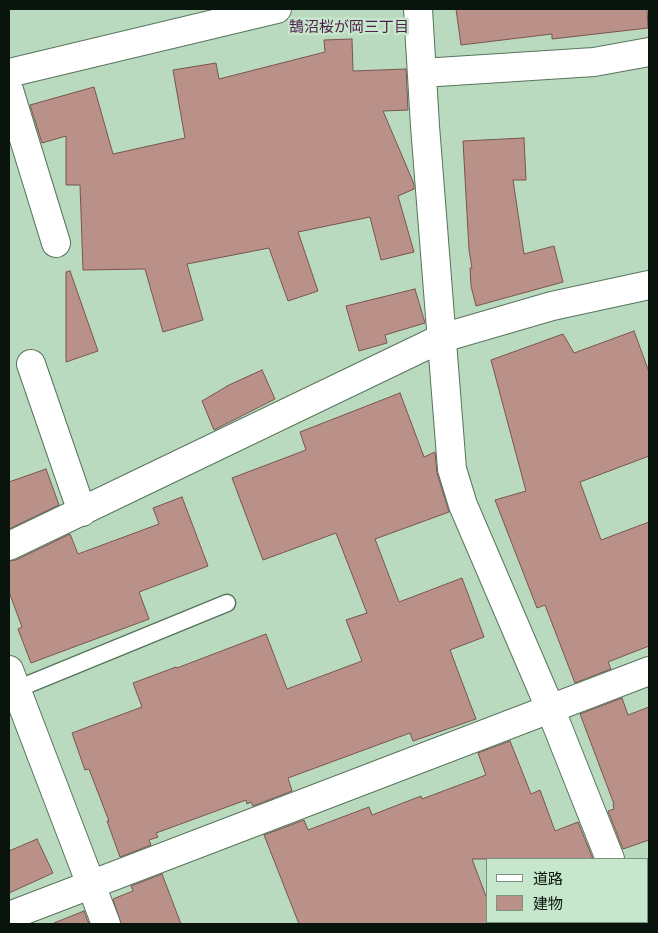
<!DOCTYPE html>
<html>
<head>
<meta charset="utf-8">
<style>
	body { margin:0 }
	#map { position:relative; width:658px; height:933px; overflow:hidden; background:#b9dabe; font-family:Rubik,"Noto Sans JP",sans-serif }
	canvas { display:block }
	.frame { position:absolute; inset:0; border:10px solid #09150c; pointer-events:none }
	.legend { position:absolute; left:486px; top:858px; width:162px; height:65px; box-sizing:border-box; background:#c6e7cb; border:1px solid #7a937f; margin:0; padding:6px 9px; list-style:none; font-size:15px; color:#09150c }
	.legend li { display:flex; align-items:center; gap:10px; height:25px }
	.legend b { width:25px; border:1px solid #7a937f }
</style>
</head>
<body>
<div id="map">
<canvas width="658" height="933"></canvas>
<div class="frame"></div>
<ul class="legend">
<li><b style="height:6px;background:#fff"></b>道路</li>
<li><b style="height:14px;background:#ba9189"></b>建物</li>
</ul>
</div>
<script>
const context = document.querySelector('canvas').getContext('2d');
context.lineJoin = 'round';
function fillPath(path, color) {
  context.fillStyle = color;
  context.fill(path, 'evenodd');
}
function poly(rows) {
  const path = new Path2D();
  for (const r of rows) {
    path.moveTo(r[0], r[1]);
    for (let i = 2; i < r.length; i += 2) path.lineTo(r[i], r[i + 1]);
  }
  return path;
}
function stroke(path, color, width, dash) {
  context.strokeStyle = color;
  context.lineWidth = width;
  context.lineCap = dash ? 'butt' : 'round';
  context.setLineDash(dash || []);
  context.stroke(path);
}
function drawText(font, color, halo, rows, align = 'center') {
  context.font = font + ' Rubik,"Noto Sans JP",sans-serif';
  context.lineWidth = 5;
  context.setLineDash([]);
  context.textBaseline = 'middle';
  context.strokeStyle = halo;
  context.fillStyle = color;
  for (const [text, x, y, turn = 0] of rows) {
    context.save();
    context.translate(x, y);
    context.rotate((+turn || 0) * Math.PI / 180);
    context.textAlign = isNaN(turn) ? turn : align;
    if (halo) context.strokeText(text, 0, 0);
    context.fillText(text, 0, 0);
    context.restore();
  }
}
const building = poly([
	[456,9,647,9,648,28,552,39,552,34,461,45,456,9],
	[352,39,353,71,406,69,408,110,383,111,414,184,414,189,398,196,414,252,381,260,370,217,298,232,318,291,288,301,269,248,187,264,203,320,163,332,145,269,83,270,80,185,66,185,66,136,42,143,30,105,94,87,113,154,185,138,173,70,216,63,219,79,325,52,324,40,352,39],
	[524,138,526,180,513,180,524,254,554,246,563,282,476,306,471,286,470,268,472,268,469,250,463,141,524,138],
	[70,271,98,351,66,362,66,272,70,271],
	[415,289,425,323,385,335,387,343,359,351,346,306,415,289],
	[634,331,649,372,649,456,580,482,601,540,649,522,649,646,608,662,611,669,575,683,545,605,537,608,495,500,526,491,491,360,563,334,574,353,634,331],
	[262,370,275,399,214,430,202,401,229,385,262,370],
	[400,393,424,457,435,452,437,473,449,512,375,539,399,602,462,578,484,637,450,650,476,719,413,741,410,733,288,778,292,791,253,806,251,802,247,804,246,800,156,833,158,837,149,840,151,845,120,857,107,821,109,821,89,769,85,770,72,733,142,707,133,683,176,667,177,668,266,634,287,689,362,661,346,620,367,613,336,533,263,560,232,478,306,450,300,432,400,393],
	[46,469,59,505,9,529,9,482,46,469],
	[182,497,208,566,139,592,149,619,31,663,18,629,22,627,9,592,9,561,16,560,70,534,78,554,159,524,153,508,182,497],
	[622,698,628,715,649,707,649,840,623,849,608,811,614,809,613,804,614,804,580,714,622,698],
	[510,741,531,794,540,790,555,831,578,822,593,859,472,859,487,899,487,924,299,924,264,835,304,820,308,830,369,807,372,815,421,796,422,799,486,775,478,753,510,741],
	[37,839,53,873,9,893,9,851,37,839],
	[162,874,181,924,121,924,113,899,133,891,131,886,162,874],
	[84,911,89,924,54,924,54,923,84,911]
]);
fillPath(building, '#ba9189');
stroke(building, '#79544d', 1);
const lane = poly([
	[17,689,227,603]
]);
const street = poly([
	[418,9,425,126,452,469,463,505,550,708,610,859],
	[9,73,277,9],
	[422,73,594,62,649,52],
	[9,90,56,243],
	[31,364,82,512],
	[9,546,442,338,552,306,649,285],
	[9,670,106,924],
	[9,916,649,671],
	[635,922,636,924]
]);
stroke(lane, '#57755c', 19);
stroke(street, '#57755c', 30);
stroke(lane, '#fff', 16);
stroke(street, '#fff', 28);
drawText('15px', '#4f1d4d', '#c6e7cb', [
	["鵠沼桜が岡三丁目",349,28]
]);
</script>
</body>
</html>
